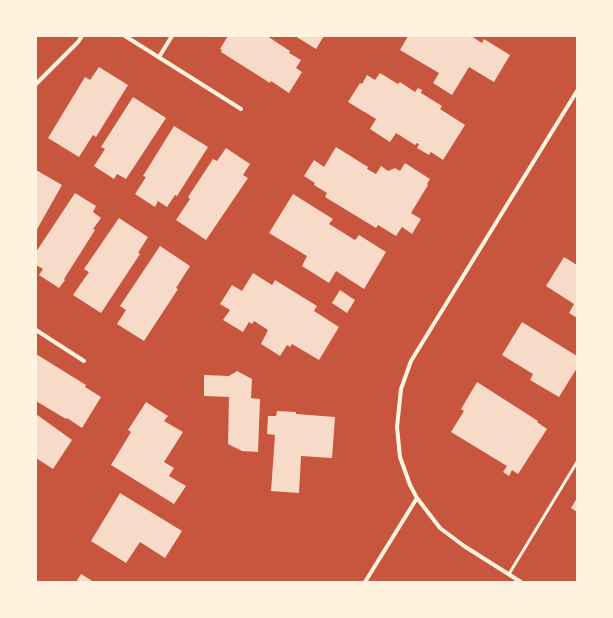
<!DOCTYPE html>
<html>
<head>
<meta charset="utf-8">
<style>
	body { margin:0 }
	#map { position:relative; width:613px; height:618px; overflow:hidden; background:#c8553d; font-family:"Source Sans 3",sans-serif }
	canvas { display:block }
	.frame { position:absolute; inset:0; border:37px solid #fff3e0; pointer-events:none }
</style>
</head>
<body>
<div id="map">
<canvas width="613" height="618"></canvas>
<div class="frame"></div>
</div>
<script>
const context = document.querySelector('canvas').getContext('2d');
context.lineJoin = 'round';
function fillPath(path, color) {
  context.fillStyle = color;
  context.fill(path, 'evenodd');
}
function poly(rows) {
  const path = new Path2D();
  for (const r of rows) {
    path.moveTo(r[0], r[1]);
    for (let i = 2; i < r.length; i += 2) path.lineTo(r[i], r[i + 1]);
  }
  return path;
}
function stroke(path, color, width, dash) {
  context.strokeStyle = color;
  context.lineWidth = width;
  context.lineCap = dash ? 'butt' : 'round';
  context.setLineDash(dash || []);
  context.stroke(path);
}
fillPath(poly([
	[228,36,267,36,290,51,289,53,301,60,296,68,302,72,289,93,271,81,270,83,221,52,222,50,220,49],
	[295,36,324,36,316,49],
	[408,36,471,36,482,43,484,39,510,55,494,82,469,67,452,95,433,83,439,73,400,50],
	[99,67,128,85,96,137,93,135,79,157,48,138,85,77,90,80],
	[380,73,398,84,400,82,415,92,418,88,422,90,421,93,442,106,440,109,465,125,443,160,431,152,429,155,417,148,419,144,417,143,415,145,396,133,390,142,370,129,376,119,348,102,360,83,362,84,367,75,375,80],
	[133,97,166,118,126,179,117,174,114,179,94,166,105,149,101,147],
	[174,126,208,147,177,196,175,195,167,207,158,201,155,207,135,194,146,177,143,176],
	[336,147,368,167,367,169,376,174,381,166,388,171,395,168,400,171,405,163,430,179,427,184,428,185,411,213,421,219,412,234,402,227,396,236,378,225,376,228,325,197,327,193,314,185,315,183,304,176,314,160,324,167],
	[226,148,250,164,243,175,248,178,206,240,176,220,190,199,188,197,213,159,217,161],
	[36,170,62,185,36,231],
	[75,193,96,206,93,212,101,218,93,229,95,230,64,279,65,280,59,288,39,275,43,269,36,265,36,252],
	[293,194,333,219,329,224,355,240,359,235,386,252,364,289,336,271,329,283,302,266,307,256,269,233],
	[119,218,148,237,138,253,140,254,101,313,73,295,89,272,84,269],
	[160,246,190,266,176,288,178,289,144,341,117,324,126,310,120,306],
	[564,257,577,265,577,318,569,313,574,304,546,286],
	[253,273,272,285,275,280,317,306,314,311,339,327,319,360,292,344,290,347,287,345,280,356,261,344,268,330,254,321,252,324,249,322,243,332,223,320,230,310,220,304,232,285,242,291],
	[340,290,355,300,347,313,332,303],
	[522,322,577,356,577,368,559,397,530,380,533,374,502,355],
	[36,354,86,385,85,387,101,397,82,428,67,418,66,419,36,401],
	[237,371,252,379,251,398,260,399,258,452,242,451,228,444,229,397,204,396,204,375,229,376],
	[477,382,538,421,537,422,547,429,518,474,512,470,509,476,503,472,507,466,451,432,464,411,461,409],
	[146,402,168,416,164,421,183,432,164,462,174,468,169,476,186,486,174,504,111,465,131,432,128,430],
	[277,411,296,412,296,414,335,417,332,458,301,456,299,493,271,491,275,435,267,434,268,416,276,416],
	[36,414,72,440,53,469,36,458],
	[120,493,182,531,165,558,140,542,126,563,91,541],
	[577,498,577,512,571,508],
	[81,574,94,582,76,582]
]), '#f7dbc8');
stroke(poly([
	[509,574,577,462]
]), '#fff3e0', 3);
stroke(poly([
	[125,36,241,109],
	[159,57,172,36],
	[36,84,78,42,82,36],
	[36,330,84,361],
	[365,582,417,498],
	[521,582,464,546,440,528,417,498,410,485,400,457,397,427,401,389,411,361,577,91]
]), '#fff3e0', 4);
</script>
</body>
</html>
